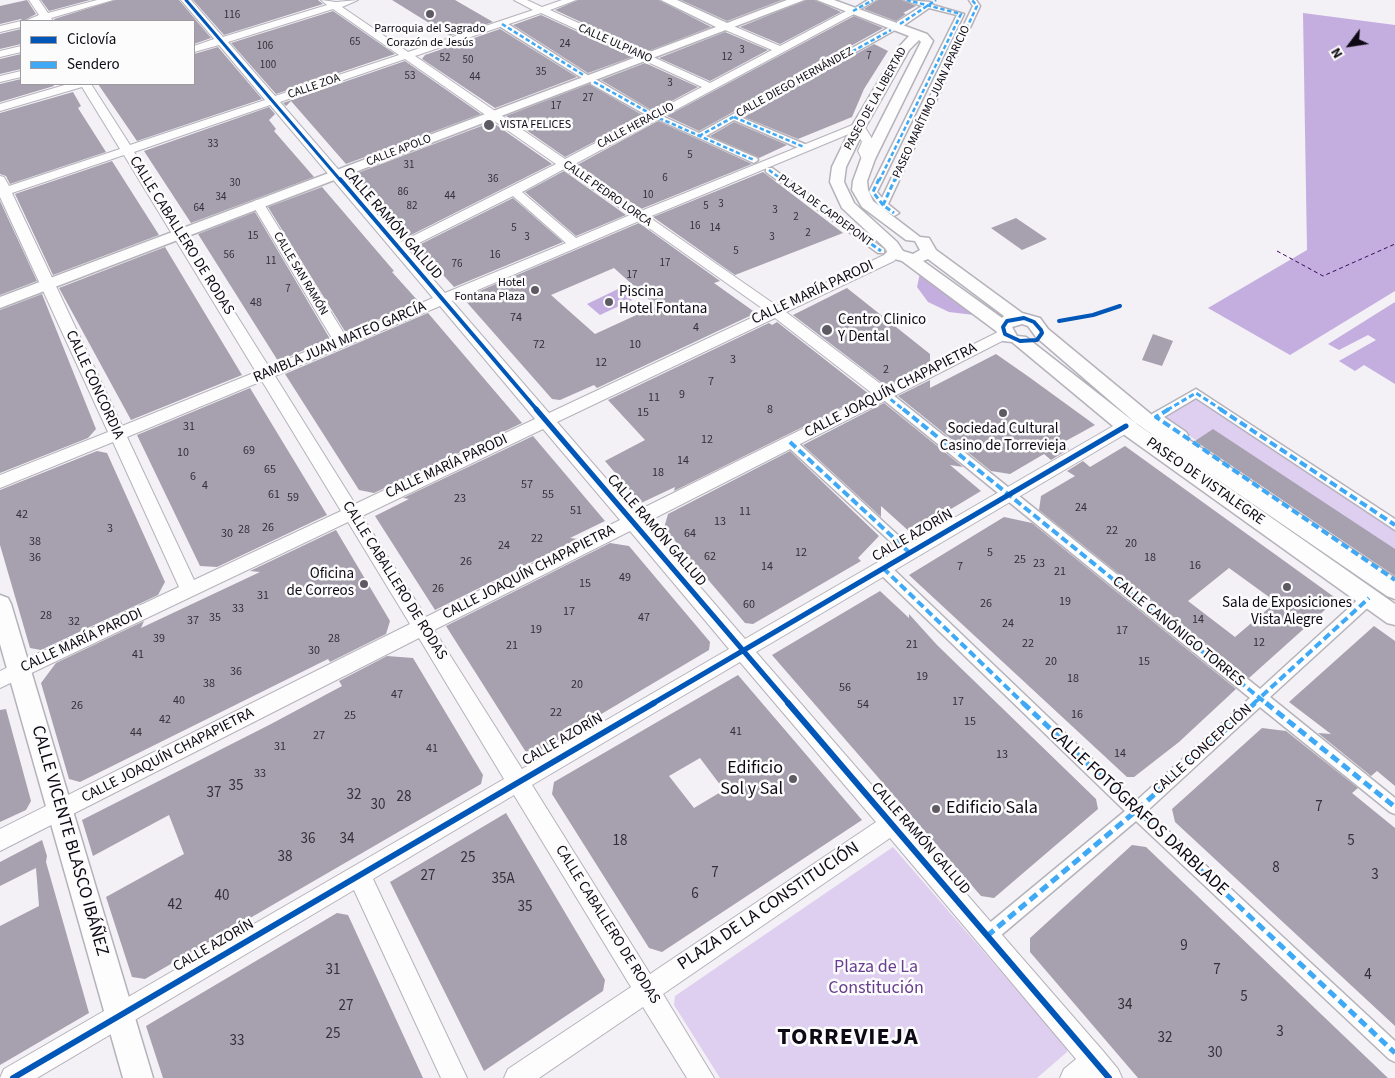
<!DOCTYPE html>
<html>
<head>
<meta charset="utf-8">
<style>
	body { margin:0 }
	#map { position:relative; width:1395px; height:1078px; overflow:hidden; background:#f3f0f6; font-family:"Source Sans 3",sans-serif }
	canvas { display:block }
	.legend { position:absolute; left:20px; top:20px; width:175px; height:65px; box-sizing:border-box; background:#fcfcfc; border:1px solid #9d9b9f; margin:0; padding:6px 9px; list-style:none; font-size:15px; color:#0e0914 }
	.legend li { display:flex; align-items:center; gap:10px; height:25px }
	.legend b { width:25px; border:1px solid #9d9b9f }
	.north { position:absolute; left:1325px; top:20px; width:50px; height:50px; -webkit-text-stroke:4px #fcfcfc; paint-order:stroke; rotate:239deg; font-size:14px; font-weight:700; line-height:20px; text-align:center; color:#0e0914 }
	.north::after { content:''; display:block; margin:auto; width:18px; height:22px; background:#0e0914; clip-path:polygon(50% 0,100% 100%,50% 72%,0 100%) }
</style>
</head>
<body>
<div id="map">
<canvas width="1395" height="1078"></canvas>
<ul class="legend">
<li><b style="height:6px;background:#0057b8"></b>Ciclovía</li>
<li><b style="height:6px;background:#3fa9f5"></b>Sendero</li>
</ul>
<div class="north">N</div>
</div>
<script>
const context = document.querySelector('canvas').getContext('2d');
context.lineJoin = 'round';
function fillPath(path, color) {
  context.fillStyle = color;
  context.fill(path, 'evenodd');
}
function poly(rows) {
  const path = new Path2D();
  for (const r of rows) {
    path.moveTo(r[0], r[1]);
    for (let i = 2; i < r.length; i += 2) path.lineTo(r[i], r[i + 1]);
  }
  return path;
}
function stroke(path, color, width, dash) {
  context.strokeStyle = color;
  context.lineWidth = width;
  context.lineCap = dash ? 'butt' : 'round';
  context.setLineDash(dash || []);
  context.stroke(path);
}
function drawText(font, color, halo, rows, align = 'center') {
  context.font = font + ' "Source Sans 3",sans-serif';
  context.lineWidth = 5;
  context.setLineDash([]);
  context.textBaseline = 'middle';
  context.strokeStyle = halo;
  context.fillStyle = color;
  for (const [text, x, y, turn = 0] of rows) {
    context.save();
    context.translate(x, y);
    context.rotate((+turn || 0) * Math.PI / 180);
    context.textAlign = isNaN(turn) ? turn : align;
    if (halo) context.strokeText(text, 0, 0);
    context.fillText(text, 0, 0);
    context.restore();
  }
}
fillPath(poly([
	[1193,397,1395,529,1395,576,1162,417],
	[893,847,1067,1048,1067,1052,1037,1078,720,1078,674,1005,675,996]
]), '#decff0');
fillPath(poly([
	[1303,13,1395,25,1395,291,1290,355,1208,308,1307,250],
	[920,273,974,315,949,312,928,302,917,287],
	[618,289,632,300,600,315,587,304],
	[1395,302,1395,384,1364,365,1355,371,1339,361,1376,340,1368,335,1339,350,1328,344]
]), '#c4aedf');
stroke(poly([
	[1277,251,1323,276,1395,244]
]), '#3a0b5c', 1, [4, 3]);
fillPath(poly([
	[27,0,36,14,23,21,21,19,0,24,0,6],
	[41,0,90,0,49,11],
	[115,0,179,0,211,38,194,44,194,21,55,21,54,19],
	[193,0,318,0,323,4,224,35],
	[392,0,455,0,493,22,450,36],
	[578,0,659,0,711,27,646,52,555,10],
	[681,0,782,0,727,21],
	[806,0,815,0,841,12,780,44,740,27],
	[878,0,902,0,916,6,903,13,906,14,896,21,864,9],
	[333,11,395,54,276,94,231,43],
	[541,15,632,57,588,73,513,25],
	[854,16,883,28,699,131,667,116],
	[21,29,21,44,0,49,0,34],
	[500,29,577,77,495,108,422,59,425,55],
	[725,32,768,50,710,81,659,58],
	[874,44,888,51,864,89,852,117,798,139,744,117],
	[218,47,262,99,137,141,98,84,194,84,194,54],
	[21,54,21,69,0,74,0,59],
	[405,61,481,114,346,164,291,101,286,106,283,103],
	[645,63,698,87,653,111,601,80],
	[21,79,21,84,53,84,54,86,0,102,0,84],
	[589,84,644,116,565,157,506,116],
	[73,92,81,106,78,108,106,152,10,184,6,176,0,174,0,113],
	[269,107,275,114,269,120,276,129,274,131,314,177,191,223,144,151],
	[658,121,752,164,641,209,577,165],
	[492,122,552,164,409,236,355,174],
	[734,122,787,145,759,158,710,136],
	[112,161,159,235,53,275,15,194],
	[564,171,626,215,576,236,525,192],
	[763,172,843,233,735,275,653,217],
	[322,187,394,271,392,272,419,302,346,333,268,207],
	[513,198,563,242,454,287,417,246],
	[0,201,37,281,0,295],
	[255,212,330,339,278,361,198,234],
	[1016,218,1047,239,1022,250,991,228],
	[639,223,720,281,714,283,756,313,597,388,594,385,560,400,552,399,463,298],
	[614,268,656,306,595,334,551,295],
	[165,247,242,375,131,420,59,288],
	[847,288,930,354,930,364,886,386,793,315],
	[42,294,96,429,88,438,0,473,0,310],
	[428,313,522,423,374,493,359,490,285,374],
	[777,322,869,394,674,491,675,487,641,503,605,461,645,440,608,400,769,323,772,325],
	[1153,334,1173,341,1162,366,1142,360],
	[996,354,1029,377,1095,425,1062,443,1069,449,1051,460,1044,454,1010,474,991,471,898,396,930,380,930,388],
	[250,388,327,515,217,567,200,566,137,435],
	[884,403,963,467,950,465,981,491,911,533,881,506,881,517,803,445],
	[1213,429,1395,549,1395,576,1195,441],
	[533,436,605,521,570,538,578,539,435,610,375,516,409,499,403,498],
	[1125,446,1337,599,1249,678,1039,510,1041,496,1075,476,1067,471,1083,461,1090,467],
	[1229,568,1276,602,1235,637,1188,601],
	[97,451,107,453,165,582,158,595,41,650,30,648,0,545,0,490],
	[790,451,879,536,858,558,861,561,753,624,745,623,664,528,668,514],
	[1004,517,1032,523,1236,689,1179,742,1134,777,1127,777,909,575],
	[336,530,390,621,386,634,330,662,328,659,80,782,69,779,41,683,56,663,144,621,141,628,260,572,250,571],
	[610,543,629,546,710,642,709,650,529,757,446,626],
	[880,591,909,618,909,614,937,645,1096,799,1098,809,994,898,981,896,772,655],
	[1374,626,1395,641,1395,786,1377,771,1371,776,1318,733,1331,734,1289,702],
	[387,656,413,658,483,775,481,784,145,979,132,977,106,897,184,854,169,815,93,856,82,820,271,724,342,686,339,681],
	[738,675,862,820,662,952,649,948,552,794,554,782],
	[700,758,724,790,694,808,669,776],
	[6,709,31,801,26,810,0,822,0,710],
	[1262,728,1286,731,1358,788,1352,793,1395,828,1395,1026,1175,822,1172,809],
	[506,813,605,980,603,991,484,1071,390,882],
	[42,840,47,856,46,862,89,1013,0,1065,0,926,39,906,36,868,0,886,0,862],
	[1132,845,1146,847,1388,1078,1138,1078,1030,952,1030,938],
	[337,913,348,915,423,1078,163,1078,146,1026]
]), '#a7a0ae');
const pedestrian = poly([
	[868,0,876,0,855,12,850,11,868,0],
	[904,0,930,2,933,5,964,14,877,192,882,198,973,6,969,0,976,0,980,6,888,204,899,213,894,216,880,207,869,192,957,15,929,8,903,26,897,26,897,22,922,6,904,0],
	[499,22,505,22,589,76,582,78,499,26,499,22],
	[888,28,895,30,740,117,807,145,807,149,801,149,734,120,706,136,757,158,758,160,754,163,655,118,662,116,699,133,888,28],
	[591,80,597,80,655,114,648,116,591,84,591,80],
	[766,168,772,168,884,249,884,253,878,253,766,172,766,168],
	[1196,389,1395,519,1395,530,1196,398,1164,417,1186,432,1188,435,1186,438,1178,438,1152,420,1150,417,1152,414,1196,389],
	[884,390,888,391,1260,689,1364,594,1374,594,1376,598,1374,602,1270,697,1395,798,1395,814,1390,812,1260,707,1147,811,1395,1041,1395,1062,1389,1059,1136,821,993,942,987,944,981,942,979,936,981,930,1125,811,878,572,877,568,878,564,888,564,1136,801,1250,698,880,397,879,394,880,391,884,390],
	[790,438,794,439,914,550,916,553,914,556,906,556,786,445,784,442,790,438]
]);
const minor = poly([
	[29,0,39,0,48,13,97,0,113,0,51,18,53,21,25,21,39,15,29,0],
	[181,0,191,0,223,37,327,5,321,0,336,2,358,0,342,7,408,52,533,10,514,0,527,0,542,7,562,0,576,0,550,10,710,83,772,50,723,29,723,25,731,25,780,46,850,9,856,9,856,13,573,165,641,211,855,124,863,124,874,142,870,151,874,159,872,162,868,163,862,159,858,151,862,142,856,131,649,217,777,306,884,255,889,250,899,250,901,253,894,261,786,312,886,388,1000,331,1010,331,1012,334,1010,337,645,523,745,639,1120,422,1132,422,1134,426,1132,430,756,652,1103,1051,1118,1069,1122,1078,1060,1078,1064,1069,1076,1059,890,838,663,994,714,1078,687,1078,643,1007,539,1078,504,1078,508,1069,631,987,514,795,373,879,467,1078,441,1078,354,890,37,1078,0,1078,4,1069,504,779,419,638,0,851,0,829,410,624,348,522,0,688,0,671,179,587,113,442,0,488,0,475,108,432,0,197,0,176,4,177,9,186,120,149,82,87,0,111,0,104,68,84,91,84,130,145,265,100,219,45,194,52,194,46,214,39,181,0],
	[333,9,399,55,275,96,228,42,333,9],
	[541,13,702,87,565,159,415,56,541,13],
	[405,59,556,164,401,242,280,102,405,59],
	[270,105,433,298,345,335,264,204,258,200,254,201,252,204,333,340,269,367,134,152,270,105],
	[124,155,256,372,122,426,12,193,124,155],
	[564,169,630,215,576,238,522,192,564,169],
	[513,196,566,243,445,293,407,249,513,196],
	[639,221,766,311,549,413,452,301,639,221],
	[440,306,535,419,355,504,275,376,440,306],
	[775,318,873,394,635,512,557,422,775,318],
	[262,381,341,511,194,580,127,437,262,381],
	[543,429,620,520,426,617,362,516,543,429],
	[630,531,729,649,522,769,434,630,630,531],
	[740,662,876,822,650,974,532,785,740,662],
	[21,21,21,27,0,32,0,26,21,21],
	[21,46,21,52,0,57,0,51,21,46],
	[21,71,21,77,0,82,0,76,21,71]
]);
const tertiary = poly([
	[661,0,677,0,727,23,787,0,804,0,0,308,0,297,716,27,661,0],
	[817,0,834,0,927,34,933,41,875,159,867,181,868,190,873,201,920,237,929,238,936,250,1022,313,1040,318,1048,329,1152,415,1395,578,1395,599,1387,596,1138,425,1036,337,1028,326,1022,324,1012,327,1017,336,1026,337,1133,421,1395,604,1395,625,1387,623,1119,431,1012,342,1003,341,996,331,902,261,891,258,885,248,842,208,830,182,832,167,852,126,898,48,909,36,817,0],
	[919,40,921,42,861,159,853,181,852,190,862,207,906,240,915,241,920,250,913,254,903,251,897,242,854,203,844,182,846,167,866,126,909,50,919,40],
	[928,259,1004,316,1002,318,923,261,928,259],
	[0,595,8,598,11,604,153,1078,123,1078,0,644,0,595]
]);
stroke(pedestrian, '#b5b2ba', 3);
stroke(minor, '#b5b2ba', 2);
stroke(tertiary, '#b5b2ba', 3);
fillPath(pedestrian, '#fdfdfe');
fillPath(minor, '#fdfdfe');
fillPath(tertiary, '#fdfdfe');
stroke(poly([
	[853,11,873,0],
	[502,24,585,76],
	[900,24,936,0],
	[594,82,651,114],
	[734,117,804,147],
	[659,118,754,160],
	[699,136,891,30],
	[769,170,784,181],
	[879,181,961,14,907,0],
	[895,181,977,6,972,0]
]), '#3fa9f5', 2.5, [4.5, 2.5]);
stroke(poly([
	[782,179,881,251],
	[879,179,873,192,883,205,894,213],
	[883,205,895,179],
	[884,394,904,410],
	[1167,410,1196,393,1222,410]
]), '#3fa9f5', 3, [5.5, 3]);
stroke(poly([
	[903,409,1267,704],
	[1169,409,1156,417,1395,580],
	[1220,409,1395,525],
	[790,442,910,553],
	[883,568,1024,704],
	[1253,704,1369,598]
]), '#3fa9f5', 4, [8, 4]);
stroke(poly([
	[1023,703,1395,1053],
	[1266,703,1395,807],
	[987,936,1136,811,1255,703]
]), '#3fa9f5', 5, [9, 5]);
stroke(poly([
	[186,0,341,181]
]), '#0057b8', 3);
stroke(poly([
	[340,179,537,410],
	[1024,318,1034,322,1041,330,1042,333,1037,340,1020,341,1005,334,1003,327,1007,321,1024,318],
	[1059,321,1093,315,1120,306]
]), '#0057b8', 4);
stroke(poly([
	[536,409,789,704],
	[652,704,1126,426]
]), '#0057b8', 5);
stroke(poly([
	[788,703,1109,1078],
	[13,1078,654,703]
]), '#0057b8', 6);
for (const [x, y, r, color] of [
	[430,14,5,"#5e5a63"],
	[489,125,6,"#5e5a63"],
	[535,290,5,"#5e5a63"],
	[609,302,5,"#5e5a63"],
	[827,330,6,"#5e5a63"],
	[1003,413,5,"#5e5a63"],
	[364,584,5,"#5e5a63"],
	[1287,587,5,"#5e5a63"],
	[793,779,5,"#5e5a63"],
	[936,809,5,"#5e5a63"]
]) {
  const dot = new Path2D();
  dot.arc(x, y, r, 0, 2 * Math.PI);
  context.fillStyle = color;
  context.fill(dot);
  stroke(dot, '#fcfcfc', 2);
}
drawText('11px', '#342f3a', null, [
	["116",232,16],
	["65",355,43],
	["24",565,45],
	["106",265,47],
	["3",742,51],
	["7",869,57],
	["12",727,58],
	["52",445,59],
	["50",468,61],
	["100",268,66],
	["35",541,73],
	["53",410,77],
	["44",475,78],
	["3",670,84],
	["27",588,99],
	["17",556,107],
	["33",213,145],
	["5",690,156],
	["31",409,166],
	["6",665,179],
	["36",493,180],
	["30",235,184],
	["86",403,193],
	["10",648,196],
	["44",450,197],
	["34",221,198],
	["3",721,205],
	["82",412,207],
	["5",706,207],
	["64",199,209],
	["3",775,211],
	["2",796,218],
	["16",695,227],
	["5",514,229],
	["14",715,229],
	["2",808,234],
	["15",253,237],
	["3",527,238],
	["3",772,238],
	["5",736,252],
	["56",229,256],
	["16",495,256],
	["11",271,262],
	["17",665,264],
	["76",457,265],
	["17",632,276],
	["7",288,290]
]);
drawText('12px', '#0e0914', '#fcfcfc', [
	["Parroquia del Sagrado",430,29],
	["Corazón de Jesús",430,43],
	["VISTA FELICES",500,125,"left"],
	["Hotel",525,283,"right"],
	["Fontana Plaza",525,297,"right"]
]);
drawText('12px', '#0e0914', '#fcfcfc', [
	["CALLE ULPIANO",615,44,24],
	["CALLE DIEGO HERNÁNDEZ",795,83,-29],
	["CALLE ZOA",314,87,-19],
	["PASEO DE LA LIBERTAD",876,99,-61],
	["PASEO MARÍTIMO JUAN APARICIO",932,102,-65],
	["CALLE HERACLIO",636,126,-28],
	["CALLE APOLO",399,151,-21],
	["CALLE PEDRO LORCA",607,194,35],
	["PLAZA DE CAPDEPONT",825,211,36],
	["CALLE SAN RAMÓN",300,274,59]
]);
drawText('12px', '#342f3a', null, [
	["48",256,303],
	["74",516,318],
	["4",696,328],
	["72",539,345],
	["10",635,345],
	["3",733,360],
	["12",601,363],
	["2",886,370],
	["7",711,382],
	["9",682,395],
	["11",654,398],
	["8",770,410],
	["15",643,413],
	["31",189,427],
	["12",707,440],
	["69",249,451],
	["10",183,453],
	["14",683,461],
	["65",270,470],
	["18",658,473],
	["6",193,477],
	["57",527,485],
	["4",205,486],
	["61",274,495],
	["55",548,495],
	["59",293,498],
	["23",460,499],
	["24",1081,508],
	["51",576,511],
	["11",745,512],
	["42",22,515],
	["13",720,522],
	["26",268,528],
	["3",110,529],
	["28",244,530],
	["22",1112,531],
	["30",227,534],
	["64",690,534],
	["22",537,539],
	["38",35,542],
	["20",1131,544],
	["24",504,546],
	["12",801,553],
	["5",990,553],
	["62",710,557],
	["36",35,558],
	["18",1150,558],
	["25",1020,560],
	["26",466,562],
	["23",1039,564],
	["16",1195,566],
	["14",767,567],
	["7",960,567],
	["21",1060,572],
	["49",625,578],
	["15",585,584],
	["26",438,589],
	["31",263,596],
	["19",1065,602],
	["26",986,604],
	["60",749,605],
	["33",238,609],
	["17",569,612],
	["28",46,616],
	["35",215,618],
	["47",644,618],
	["14",1198,620],
	["37",193,621],
	["32",74,622],
	["24",1008,624],
	["19",536,630],
	["17",1122,631],
	["39",159,639],
	["28",334,639],
	["12",1259,643],
	["22",1028,644],
	["21",912,645],
	["21",512,646],
	["30",314,651],
	["41",138,655],
	["20",1051,662],
	["15",1144,662],
	["36",236,672],
	["19",922,677],
	["18",1073,679],
	["38",209,684],
	["20",577,685],
	["56",845,688],
	["47",397,695],
	["40",179,701],
	["17",958,702],
	["54",863,705],
	["26",77,706],
	["22",556,713],
	["16",1077,715],
	["25",350,716],
	["42",165,720],
	["15",970,722],
	["41",736,732],
	["44",136,733],
	["27",319,736],
	["31",280,747],
	["41",432,749],
	["14",1120,754],
	["13",1002,755],
	["33",260,774]
]);
drawText('15px', '#0e0914', '#fcfcfc', [
	["CALLE RAMÓN GALLUD",392,224,49],
	["CALLE CABALLERO DE RODAS",181,236,58],
	["CALLE MARÍA PARODI",813,293,-25],
	["RAMBLA JUAN MATEO GARCÍA",340,343,-23],
	["CALLE CONCORDIA",94,385,65],
	["CALLE JOAQUÍN CHAPAPIETRA",891,391,-27],
	["CALLE MARÍA PARODI",447,467,-25],
	["PASEO DE VISTALEGRE",1205,482,35],
	["CALLE RAMÓN GALLUD",656,531,49],
	["CALLE AZORÍN",913,536,-30],
	["CALLE JOAQUÍN CHAPAPIETRA",529,573,-27],
	["CALLE CABALLERO DE RODAS",394,581,58],
	["CALLE CANÓNIGO TORRES",1178,632,39],
	["CALLE MARÍA PARODI",82,641,-25],
	["CALLE AZORÍN",563,740,-30],
	["CALLE CONCEPCIÓN",1203,750,-42],
	["CALLE JOAQUÍN CHAPAPIETRA",168,756,-27],
	["CALLE RAMÓN GALLUD",920,839,49],
	["CALLE CABALLERO DE RODAS",607,925,58],
	["CALLE AZORÍN",214,946,-30]
]);
drawText('15px', '#0e0914', '#fcfcfc', [
	["Piscina",619,293],
	["Hotel Fontana",619,310],
	["Centro Clinico",838,321],
	["Y Dental",838,338],
	["Sociedad Cultural",1003,430,"center"],
	["Casino de Torrevieja",1003,447,"center"],
	["Oficina",354,575,"right"],
	["de Correos",354,592,"right"],
	["Sala de Exposiciones",1287,604,"center"],
	["Vista Alegre",1287,621,"center"]
], 'left');
drawText('15px', '#342f3a', null, [
	["35",236,787],
	["37",214,794],
	["32",354,796],
	["28",404,798],
	["30",378,806],
	["7",1319,808],
	["36",308,840],
	["34",347,840],
	["18",620,842],
	["5",1351,842],
	["38",285,858],
	["25",468,859],
	["8",1276,869],
	["7",715,874],
	["3",1375,876],
	["27",428,877],
	["35A",503,880],
	["6",695,895],
	["40",222,897],
	["42",175,906],
	["35",525,908],
	["9",1184,947],
	["31",333,971],
	["7",1217,971],
	["4",1368,976],
	["5",1244,998],
	["34",1125,1006],
	["27",346,1007],
	["3",1280,1033],
	["25",333,1035],
	["32",1165,1039],
	["33",237,1042],
	["30",1215,1054]
]);
drawText('18px', '#0e0914', '#fcfcfc', [
	["Edificio",783,769],
	["Sol y Sal",783,790],
	["Edificio Sala",946,809,"left"]
], 'right');
drawText('18px', '#0e0914', '#fcfcfc', [
	["CALLE FOTÓGRAFOS DARBLADE",1138,812,43],
	["CALLE VICENTE BLASCO IBÁÑEZ",69,841,74],
	["PLAZA DE LA CONSTITUCIÓN",769,907,-34]
]);
drawText('18px', '#673e8f', '#fcfcfc', [
	["Plaza de La",876,968],
	["Constitución",876,989]
]);
context.letterSpacing = '1px';
drawText('bold 24px', '#0e0914', '#fcfcfc', [
	["TORREVIEJA",848,1039]
]);
context.letterSpacing = '0px';
</script>
</body>
</html>
